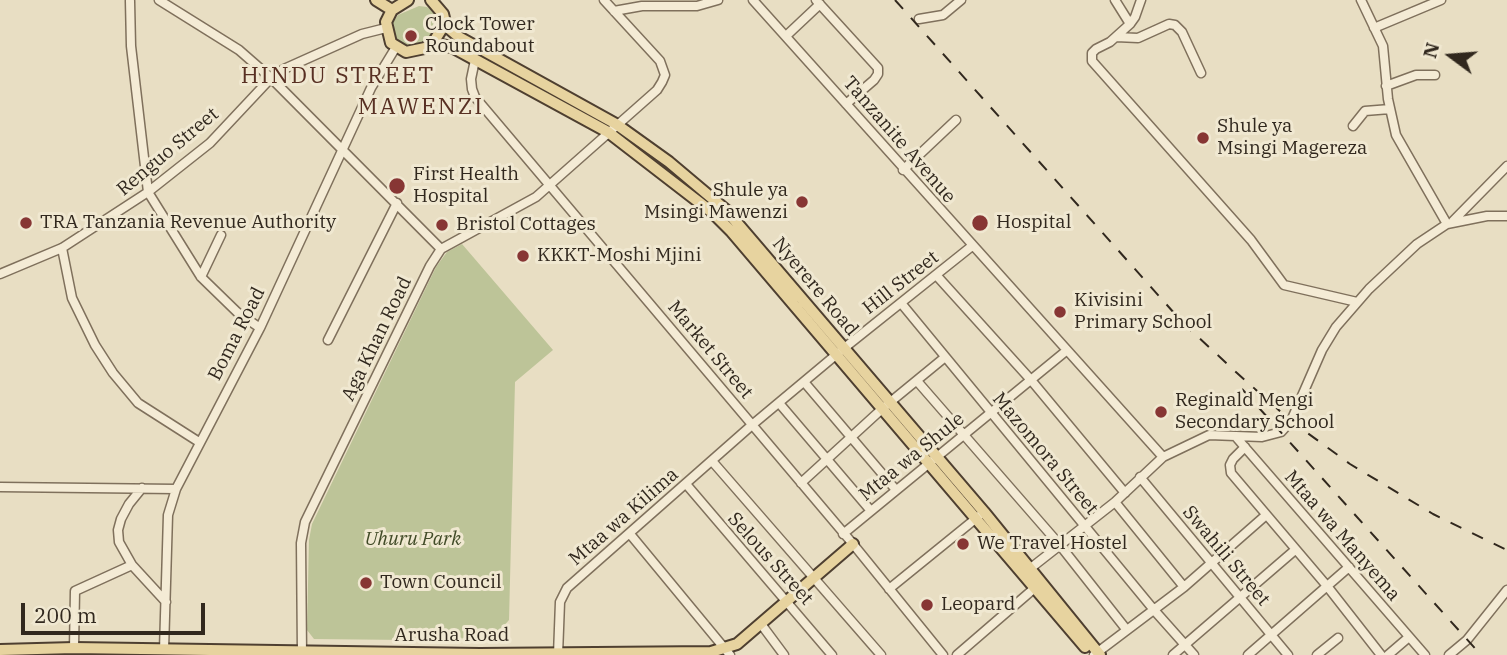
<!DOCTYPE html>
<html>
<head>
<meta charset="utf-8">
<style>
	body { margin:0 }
	#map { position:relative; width:1507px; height:655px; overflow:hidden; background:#e8dec3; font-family:"IBM Plex Serif",serif }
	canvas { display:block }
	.north { position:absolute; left:1416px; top:21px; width:70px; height:70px; -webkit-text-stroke:5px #f0e8d1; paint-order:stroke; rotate:286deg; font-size:19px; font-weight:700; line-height:28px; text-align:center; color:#31281e }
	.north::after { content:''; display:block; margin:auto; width:24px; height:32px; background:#31281e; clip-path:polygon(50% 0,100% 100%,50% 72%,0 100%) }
	.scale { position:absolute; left:21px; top:603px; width:184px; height:32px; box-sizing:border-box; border:4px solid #31281e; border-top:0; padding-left:9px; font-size:21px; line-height:24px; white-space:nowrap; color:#31281e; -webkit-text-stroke:5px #f0e8d1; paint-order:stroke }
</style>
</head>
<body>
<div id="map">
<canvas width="1507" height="655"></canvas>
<div class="north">N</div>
<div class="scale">200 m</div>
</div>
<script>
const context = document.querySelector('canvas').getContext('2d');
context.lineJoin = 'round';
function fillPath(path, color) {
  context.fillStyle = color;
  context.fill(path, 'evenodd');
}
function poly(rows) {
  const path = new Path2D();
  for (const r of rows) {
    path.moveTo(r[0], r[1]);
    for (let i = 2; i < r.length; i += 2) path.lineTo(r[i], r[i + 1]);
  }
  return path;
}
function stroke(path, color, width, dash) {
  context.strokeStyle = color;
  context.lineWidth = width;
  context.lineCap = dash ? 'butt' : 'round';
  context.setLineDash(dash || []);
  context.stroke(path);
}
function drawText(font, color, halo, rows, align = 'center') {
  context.font = font + ' "IBM Plex Serif",serif';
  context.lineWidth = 6;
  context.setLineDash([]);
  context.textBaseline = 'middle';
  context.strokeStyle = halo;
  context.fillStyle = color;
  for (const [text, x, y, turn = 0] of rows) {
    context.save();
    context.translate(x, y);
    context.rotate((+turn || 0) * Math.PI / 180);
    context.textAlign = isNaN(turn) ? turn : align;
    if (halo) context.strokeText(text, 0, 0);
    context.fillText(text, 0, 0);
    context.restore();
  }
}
fillPath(poly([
	[419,6,427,7,434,12,438,19,437,28,426,41,410,47,404,46,394,38,391,25,398,15],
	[462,244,553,350,515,382,509,620,502,628,500,641,314,639,307,630,309,540,312,524,436,267,447,252]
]), '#bdc498');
const minor = poly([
	[159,0,239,50,271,78,441,249],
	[753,0,1163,457],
	[816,0,878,68,878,74,874,80,846,104],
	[1115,0,1130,24],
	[1141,0,1135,17,1130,24,1110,42,1096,49,1092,53,1092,61,1251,240,1284,285,1357,302],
	[1361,0,1383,46,1388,99,1396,135,1447,224],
	[130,1,131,46,148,192,201,277,237,312,260,328],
	[614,11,642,6,697,6,718,0],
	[919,19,943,15,961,0],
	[1374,28,1441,0],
	[786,36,820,4],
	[1116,37,1138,38,1169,24,1175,25,1182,32,1201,73],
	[475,60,471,79,472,89,475,97,853,544,943,655],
	[1386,86,1416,75,1435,75],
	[1353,126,1365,111,1390,109],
	[903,170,956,120],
	[1453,221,1507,166],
	[62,248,72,298,95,345,113,373,138,403,199,442],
	[0,274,62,248,148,192,210,143,271,78,284,69,362,34,386,28],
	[937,276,1031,380,1125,493],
	[201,277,221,235],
	[901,303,1154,610,1194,655],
	[328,340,397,203],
	[917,381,1059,544,1126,629],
	[805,383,896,490],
	[779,403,871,511],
	[1236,437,1425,655],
	[1245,447,1233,459,1230,465,1231,473,1327,586,1381,655],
	[712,461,881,655],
	[1140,477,1288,655],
	[801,483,883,408,944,358],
	[686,484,832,655],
	[0,487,176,489],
	[142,488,129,504,121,519,118,530,119,542,132,565,166,602],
	[1115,502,1184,587],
	[630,534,730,655],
	[843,534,1066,351],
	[1027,571,1115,502,1163,457,1209,435,1262,437,1281,432,1291,421,1322,350,1336,327,1369,289,1417,244,1447,224,1487,216,1507,216],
	[889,589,979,516],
	[761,624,784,655],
	[74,648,75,591,132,565],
	[164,650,168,515,176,489,260,328,371,88,396,47],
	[302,654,301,543,305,522,430,266,441,249,536,197,657,90,662,82,665,75,660,61,604,0],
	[558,655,560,602,567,588,752,425,843,349,972,246],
	[957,655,1037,586],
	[1094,655,1184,587,1265,516],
	[1173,655,1295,550],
	[1248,655,1349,567],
	[1317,655,1338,638],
	[1388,655,1409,637],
	[1449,655,1467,640,1507,590]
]);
const major = poly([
	[376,0,392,10],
	[408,0,392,10,386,22,391,43,406,52,425,48,433,43,441,30,443,14,431,0],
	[443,14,446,26,459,37,616,124,669,162,726,210,984,512,1100,655],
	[425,48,435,44,452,47,608,132,713,213,731,231,1085,647],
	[0,650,74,648,480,654,711,652,737,644,853,544]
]);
stroke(minor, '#7f705c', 11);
stroke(major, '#4e3f30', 14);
stroke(minor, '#f4ebd5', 8);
stroke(major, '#e7d39f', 10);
stroke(poly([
	[895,0,1183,323,1237,373,1291,421,1350,464,1433,514,1507,550],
	[1242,389,1481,655]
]), '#31281e', 2, [12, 12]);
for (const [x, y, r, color] of [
	[411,36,7,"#873634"],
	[1203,138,7,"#873634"],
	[397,186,9,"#873634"],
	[802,202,7,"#873634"],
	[26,223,7,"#873634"],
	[980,223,9,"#873634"],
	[442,225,7,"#873634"],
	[523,256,7,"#873634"],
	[1060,312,7,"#873634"],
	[1161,412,7,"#873634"],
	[963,544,7,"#873634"],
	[366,583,7,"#873634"],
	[927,605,7,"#873634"]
]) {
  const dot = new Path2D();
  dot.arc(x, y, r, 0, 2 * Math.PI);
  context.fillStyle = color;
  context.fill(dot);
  stroke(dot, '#f0e8d1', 2.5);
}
drawText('19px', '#31281e', '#f0e8d1', [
	["Clock Tower",425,25],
	["Roundabout",425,47],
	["Shule ya",1217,127],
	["Msingi Magereza",1217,149],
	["First Health",413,175],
	["Hospital",413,197],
	["Shule ya",788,191,"right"],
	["Msingi Mawenzi",788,213,"right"],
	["TRA Tanzania Revenue Authority",40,223],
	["Hospital",996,223],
	["Bristol Cottages",456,225],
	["KKKT-Moshi Mjini",537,256],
	["Kivisini",1074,301],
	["Primary School",1074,323],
	["Reginald Mengi",1175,401],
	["Secondary School",1175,423],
	["We Travel Hostel",977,544],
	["Town Council",380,583],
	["Leopard",941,605]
], 'left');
drawText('19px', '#31281e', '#f0e8d1', [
	["Tanzanite Avenue",899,140,49],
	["Renguo Street",168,152,-40],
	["Hill Street",901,283,-38],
	["Nyerere Road",815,287,50],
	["Boma Road",237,334,-63],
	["Aga Khan Road",377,339,-64],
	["Market Street",710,350,50],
	["Mazomora Street",1045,454,50],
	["Mtaa wa Shule",912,457,-39],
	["Mtaa wa Kilima",624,517,-41],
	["Mtaa wa Manyema",1342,536,49],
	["Swahili Street",1226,556,50],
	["Selous Street",770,559,48],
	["Arusha Road",452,636]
]);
drawText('italic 19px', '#414b27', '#f0e8d1', [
	["Uhuru Park",413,540]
]);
context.letterSpacing = '2px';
drawText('23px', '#583023', '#f0e8d1', [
	["HINDU STREET",338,76],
	["MAWENZI",421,107]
]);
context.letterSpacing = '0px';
</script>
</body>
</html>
